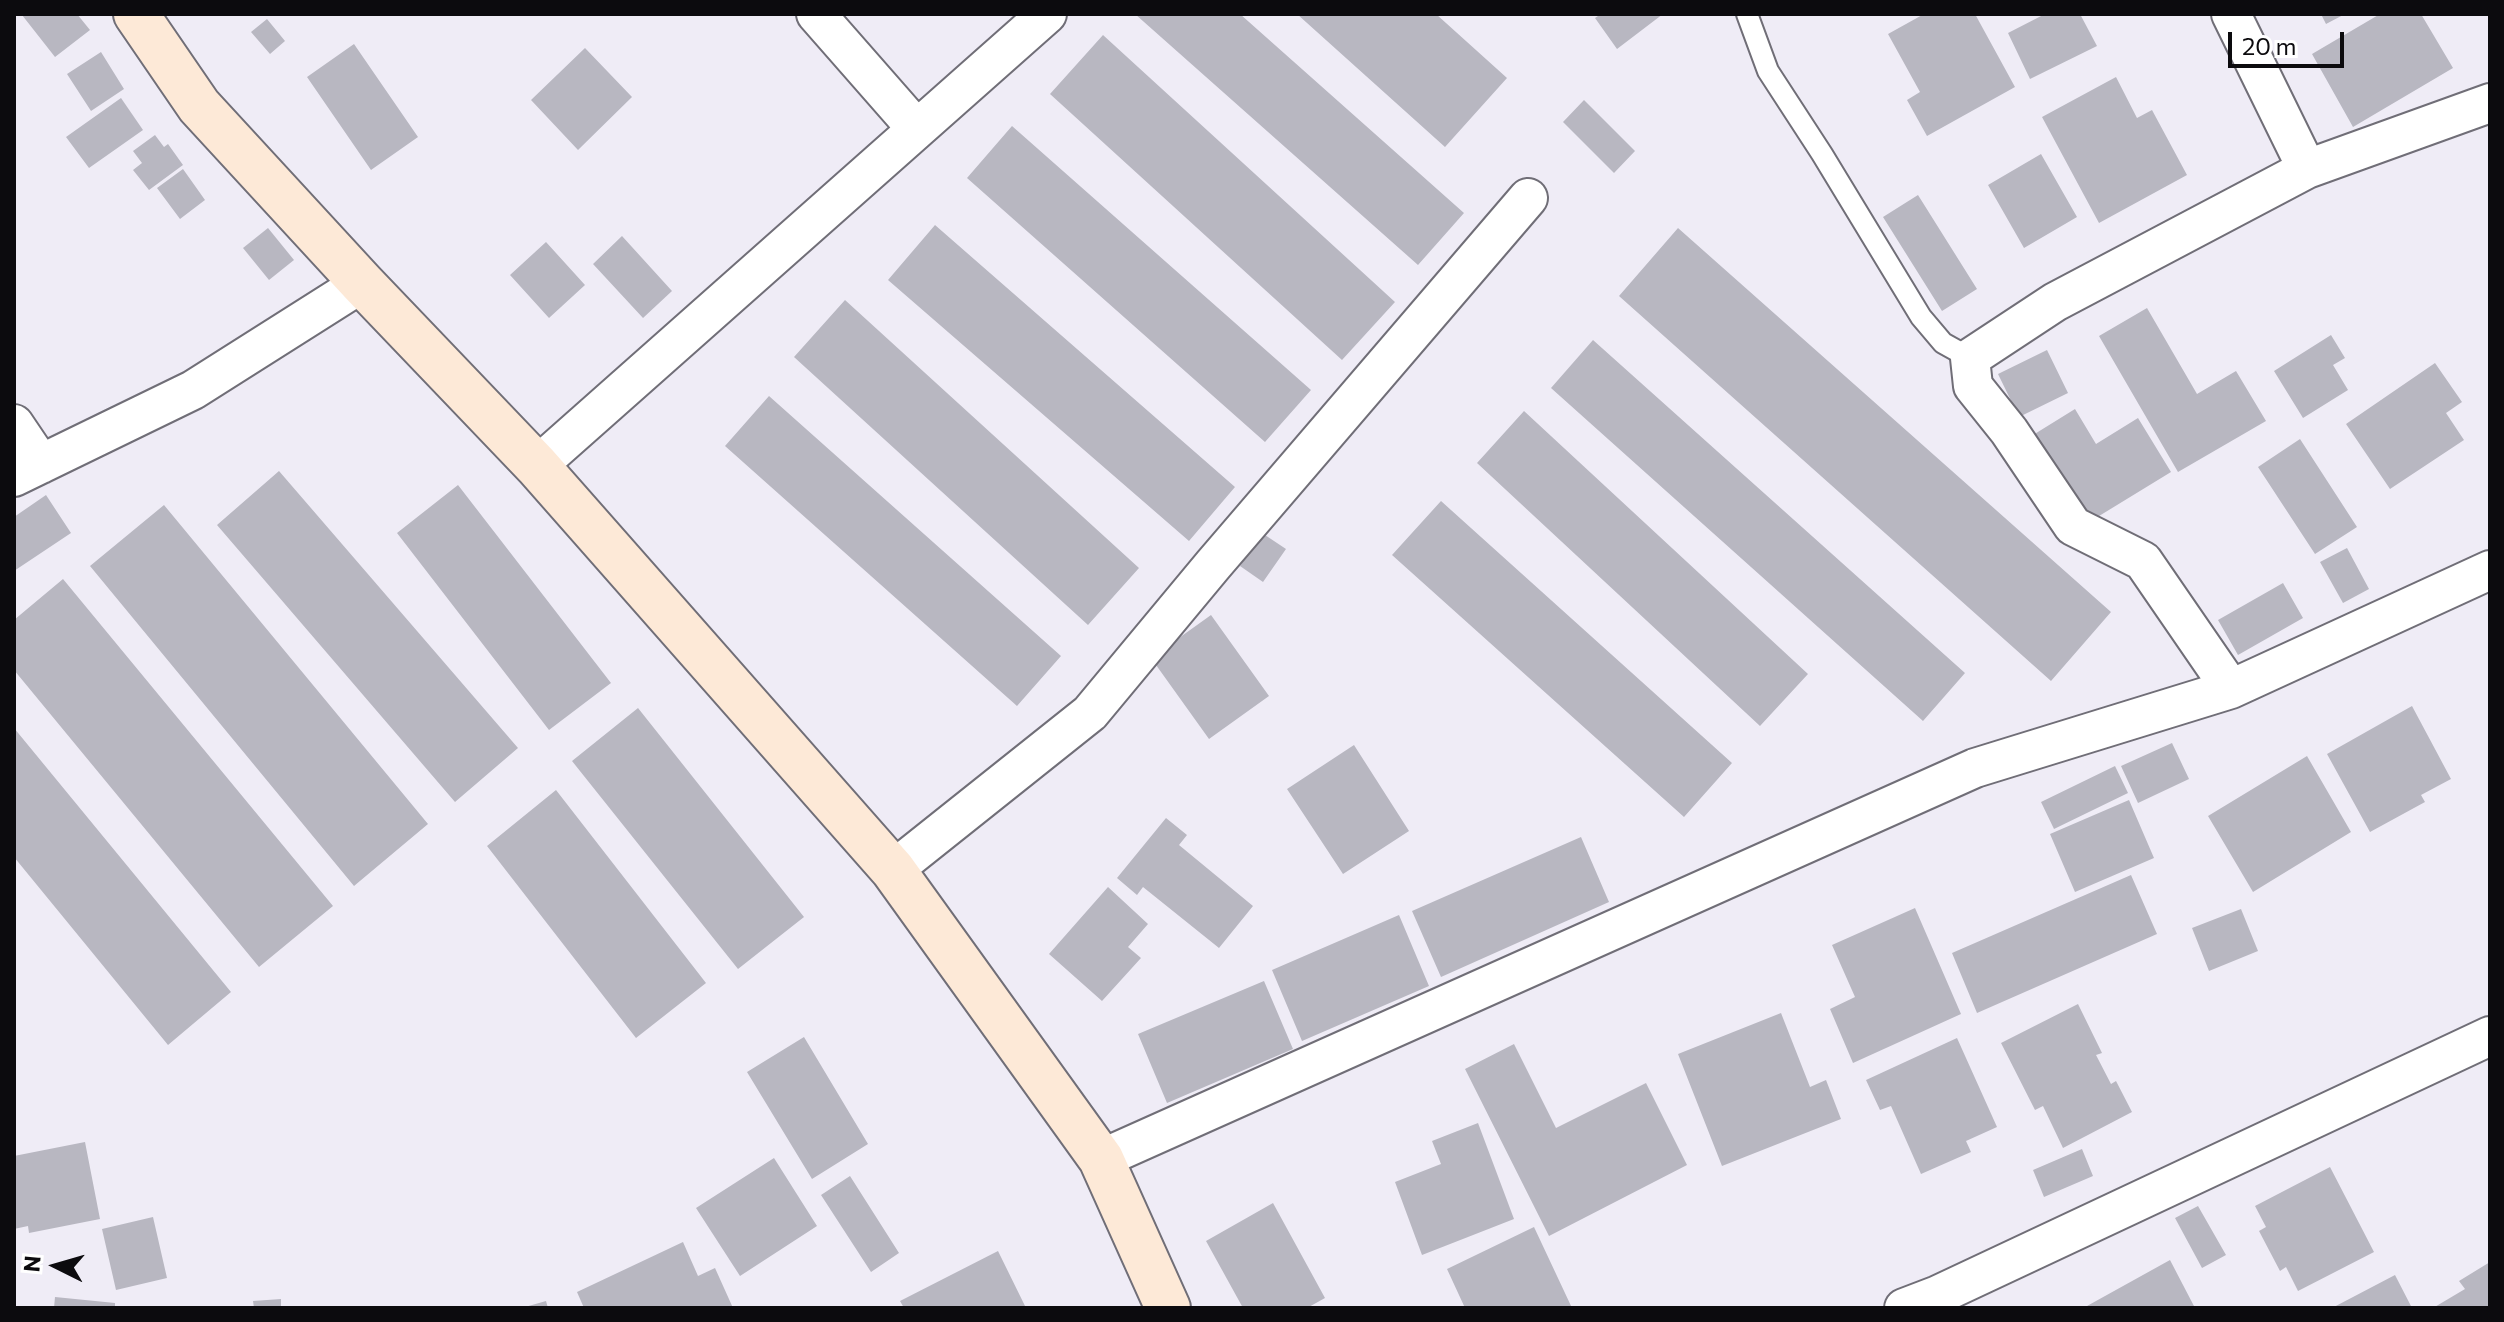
<!DOCTYPE html>
<html>
<head>
<meta charset="utf-8">
<style>
	body { margin:0 }
	#map { position:relative; width:2504px; height:1322px; overflow:hidden; background:#efecf6; font-family:Commissioner,sans-serif }
	canvas { display:block }
	.frame { position:absolute; inset:0; border:16px solid #0c0b0e; pointer-events:none }
	.north { position:absolute; left:16px; top:1226px; width:80px; height:80px; -webkit-text-stroke:6px #fff; paint-order:stroke; rotate:275deg; font-size:22px; font-weight:700; line-height:32px; text-align:center; color:#0c0b0e }
	.north::after { content:''; display:block; margin:auto; width:28px; height:36px; background:#0c0b0e; clip-path:polygon(50% 0,100% 100%,50% 72%,0 100%) }
	.scale { position:absolute; left:2228px; top:32px; width:116px; height:36px; box-sizing:border-box; border:4px solid #0c0b0e; border-top:0; padding-left:10px; font-size:24px; line-height:28px; white-space:nowrap; color:#0c0b0e; -webkit-text-stroke:6px #fff; paint-order:stroke }
</style>
</head>
<body>
<div id="map">
<canvas width="2504" height="1322"></canvas>
<div class="frame"></div>
<div class="north">N</div>
<div class="scale">20 m</div>
</div>
<script>
const context = document.querySelector('canvas').getContext('2d');
context.lineJoin = 'round';
function fillPath(path, color) {
  context.fillStyle = color;
  context.fill(path, 'evenodd');
}
function poly(rows) {
  const path = new Path2D();
  for (const r of rows) {
    path.moveTo(r[0], r[1]);
    for (let i = 2; i < r.length; i += 2) path.lineTo(r[i], r[i + 1]);
  }
  return path;
}
function stroke(path, color, width, dash) {
  context.strokeStyle = color;
  context.lineWidth = width;
  context.lineCap = dash ? 'butt' : 'round';
  context.setLineDash(dash || []);
  context.stroke(path);
}
fillPath(poly([
	[24,14,77,14,90,30,55,57,22,15],
	[1135,14,1240,14,1464,213,1418,265],
	[1297,14,1436,14,1507,78,1445,147],
	[1601,14,1663,14,1617,49,1595,18],
	[1924,14,1975,14,2015,87,1927,136,1907,100,1920,92,1888,34],
	[2045,14,2080,14,2097,46,2030,79,2008,33],
	[2321,14,2345,14,2326,24],
	[2380,14,2421,14,2453,68,2353,127,2312,54],
	[267,19,285,41,270,54,251,32],
	[1103,35,1395,302,1342,360,1050,94],
	[354,44,418,137,371,170,307,77],
	[585,48,632,97,578,150,531,100],
	[101,52,124,89,91,111,67,74],
	[2116,77,2137,118,2152,110,2187,175,2099,223,2042,117],
	[121,98,143,130,89,168,66,137],
	[1584,100,1635,151,1614,173,1563,122],
	[1012,126,1311,390,1265,442,967,178],
	[155,135,164,147,168,144,183,165,149,190,133,170,142,163,133,151],
	[2041,154,2077,217,2024,248,1988,185],
	[183,169,205,200,180,219,157,188],
	[1918,195,1977,289,1942,311,1883,217],
	[935,225,1235,487,1189,541,888,280],
	[268,228,294,260,269,280,243,248],
	[1678,228,2111,612,2051,681,1619,296],
	[622,236,672,291,643,318,593,264],
	[546,242,585,285,549,318,510,275],
	[845,300,1139,568,1088,625,794,357],
	[2147,308,2197,394,2236,371,2266,421,2178,472,2099,336],
	[2331,335,2345,358,2333,365,2348,390,2303,418,2274,371],
	[1593,340,1965,673,1923,721,1551,388],
	[2047,350,2068,393,2019,417,1998,374],
	[2435,363,2462,402,2446,413,2464,440,2390,489,2346,424],
	[769,396,1061,656,1017,706,725,446],
	[2075,409,2096,444,2138,418,2171,472,2086,524,2033,435],
	[1524,411,1808,674,1760,726,1477,463],
	[2300,439,2357,527,2315,554,2258,467],
	[279,471,518,748,455,802,217,525],
	[458,485,611,683,549,730,397,533],
	[46,495,71,533,14,571,14,517],
	[1441,501,1732,763,1684,817,1392,555],
	[164,505,428,824,354,886,90,566],
	[1262,533,1286,549,1263,582,1240,566],
	[2347,548,2369,589,2343,603,2320,562],
	[63,579,333,906,259,967,14,670,14,620],
	[2283,583,2303,618,2238,655,2218,620],
	[1211,615,1269,696,1209,739,1151,658],
	[2412,706,2451,779,2421,795,2425,802,2370,832,2327,754],
	[638,708,804,917,738,969,572,761],
	[14,728,231,992,168,1045,14,857],
	[2172,743,2189,779,2138,803,2121,766],
	[1354,745,1409,831,1343,874,1287,789],
	[2307,756,2351,832,2253,892,2208,816],
	[2115,766,2128,793,2054,829,2041,802],
	[556,790,706,983,636,1038,487,846],
	[2129,800,2154,858,2075,892,2050,834],
	[1166,818,1187,835,1179,845,1253,906,1219,948,1143,887,1137,895,1117,878],
	[1581,837,1609,902,1441,977,1412,911],
	[2131,875,2157,934,1977,1013,1952,953],
	[1108,887,1148,924,1128,947,1141,958,1102,1001,1049,954],
	[1915,908,1961,1014,1853,1063,1830,1009,1855,997,1832,945],
	[2241,909,2258,951,2209,971,2192,928],
	[1399,915,1429,986,1302,1041,1272,970],
	[1264,981,1293,1049,1167,1103,1138,1034],
	[2078,1004,2102,1053,2096,1055,2111,1084,2116,1081,2132,1112,2063,1148,2043,1106,2035,1110,2001,1043],
	[1781,1013,1810,1087,1826,1080,1841,1119,1722,1166,1678,1054],
	[804,1037,868,1144,812,1179,747,1072],
	[1957,1038,1997,1127,1966,1141,1971,1152,1921,1174,1891,1106,1880,1110,1866,1080],
	[1514,1044,1556,1128,1646,1083,1687,1165,1549,1236,1465,1069],
	[1478,1123,1514,1219,1422,1255,1395,1182,1441,1164,1432,1141],
	[85,1142,100,1219,29,1233,28,1226,14,1229,14,1156],
	[2082,1149,2093,1176,2044,1197,2033,1170],
	[774,1158,817,1226,740,1276,696,1208],
	[2330,1167,2374,1252,2298,1291,2286,1267,2280,1271,2259,1231,2266,1227,2255,1206],
	[850,1176,899,1253,871,1272,821,1195],
	[1273,1203,1325,1298,1307,1308,1243,1308,1206,1241],
	[2198,1206,2226,1255,2202,1268,2175,1218],
	[153,1217,167,1278,116,1290,102,1229],
	[1534,1227,1572,1308,1465,1308,1447,1269],
	[683,1242,698,1276,715,1268,733,1308,584,1308,577,1292],
	[998,1251,1026,1308,904,1308,900,1301],
	[2170,1260,2195,1308,2088,1308,2087,1306],
	[2490,1262,2490,1308,2433,1308,2465,1289,2459,1281],
	[2395,1275,2412,1308,2332,1308],
	[55,1297,115,1303,115,1308,54,1308],
	[281,1299,281,1308,254,1308,253,1301],
	[546,1301,548,1308,526,1308,525,1307]
]), '#b8b7c1');
const lane = poly([
	[1747,14,1768,71,1822,154,1921,317,1943,343,1970,358]
]);
const street = poly([
	[816,14,916,128],
	[2231,14,2307,169],
	[14,424,41,464],
	[537,466,1047,14],
	[14,477,193,390,362,283],
	[2231,689,2143,561,2073,526,2009,431,1973,386,1970,358,2055,302,2307,169,2490,103],
	[893,870,1090,713,1213,565,1528,198],
	[1101,1159,1975,768,2231,689,2490,570],
	[1904,1308,1938,1295,2490,1036]
]);
const secondary = poly([
	[136,14,199,106,362,283,537,466,893,870,1101,1159,1168,1308]
]);
stroke(lane, '#706e77', 24);
stroke(street, '#706e77', 42);
stroke(secondary, '#706e77', 48);
stroke(lane, '#fff', 20);
stroke(street, '#fff', 38);
stroke(secondary, '#fde9d7', 44);
</script>
</body>
</html>
